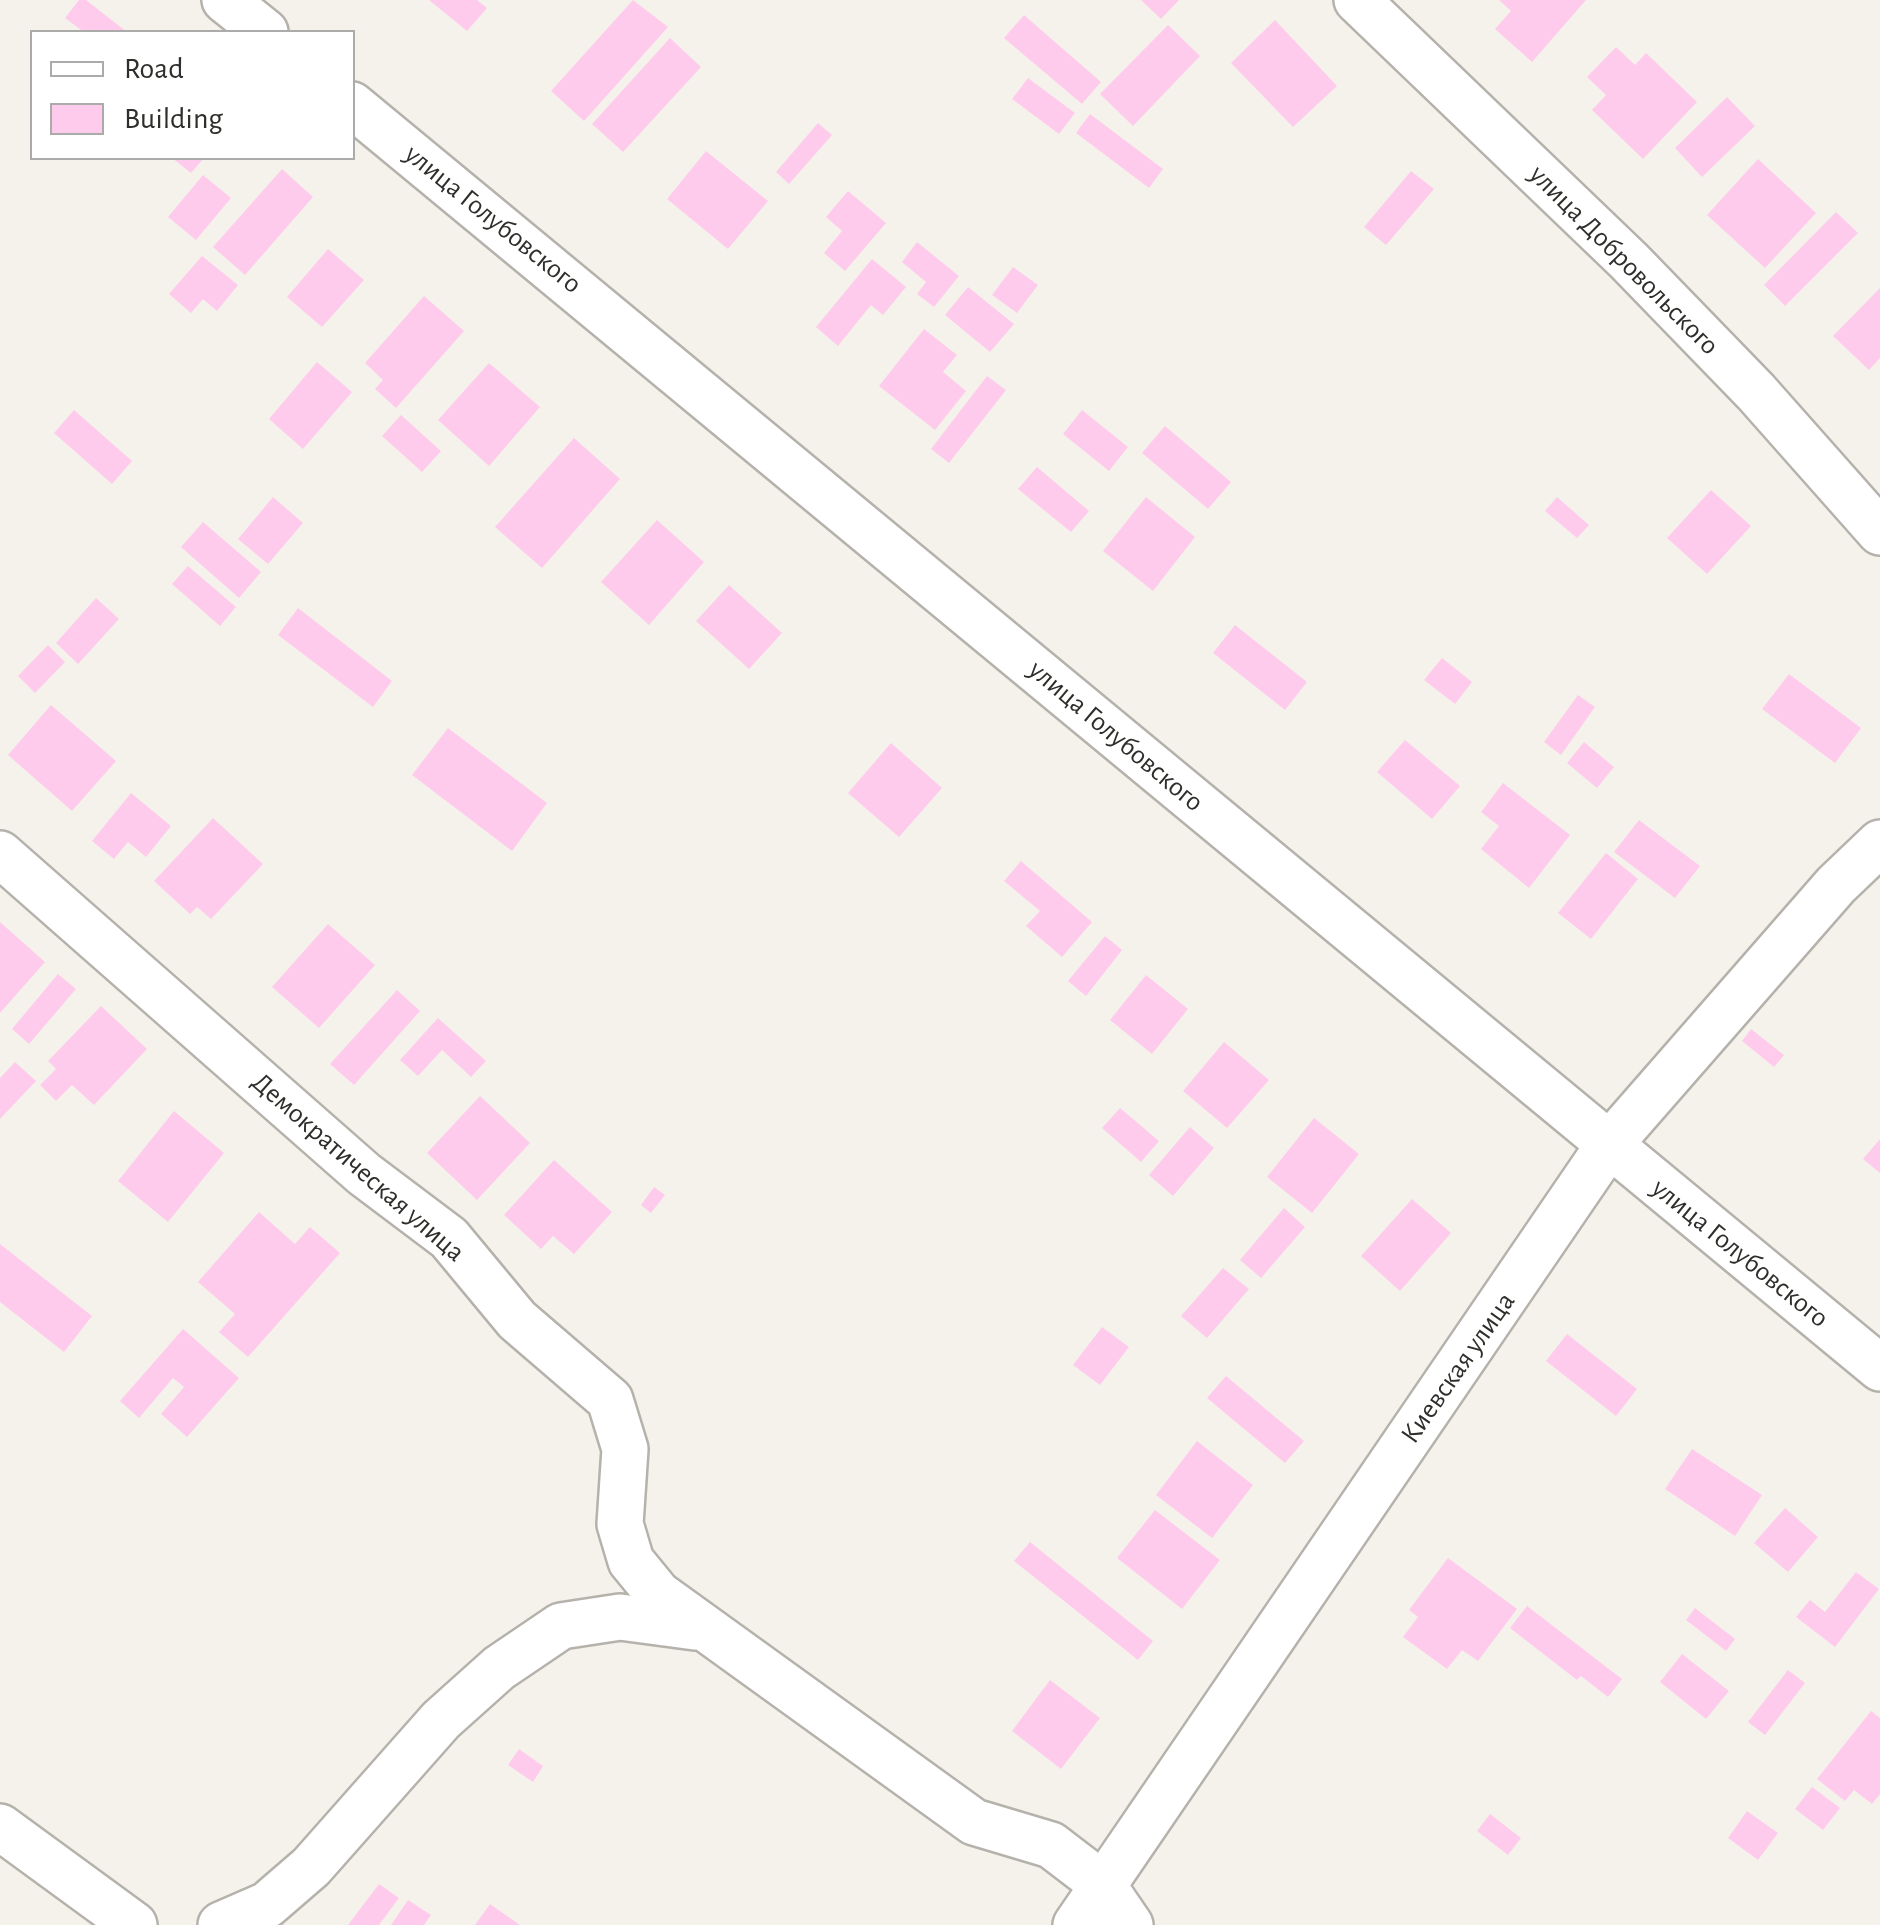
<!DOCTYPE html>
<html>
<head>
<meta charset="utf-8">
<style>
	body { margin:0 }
	#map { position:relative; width:1880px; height:1925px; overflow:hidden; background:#f5f2ec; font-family:"Alegreya Sans",sans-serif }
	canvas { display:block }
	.legend { position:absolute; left:30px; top:30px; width:325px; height:130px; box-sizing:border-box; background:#fff; border:2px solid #ababaa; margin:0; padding:12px 18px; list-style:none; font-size:30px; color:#2e2e2b }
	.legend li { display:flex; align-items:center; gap:20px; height:50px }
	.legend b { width:50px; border:2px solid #ababaa }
</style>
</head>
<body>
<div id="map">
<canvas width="1880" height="1925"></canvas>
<ul class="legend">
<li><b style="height:12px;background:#fff"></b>Road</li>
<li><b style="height:28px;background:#ffcbec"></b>Building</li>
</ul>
</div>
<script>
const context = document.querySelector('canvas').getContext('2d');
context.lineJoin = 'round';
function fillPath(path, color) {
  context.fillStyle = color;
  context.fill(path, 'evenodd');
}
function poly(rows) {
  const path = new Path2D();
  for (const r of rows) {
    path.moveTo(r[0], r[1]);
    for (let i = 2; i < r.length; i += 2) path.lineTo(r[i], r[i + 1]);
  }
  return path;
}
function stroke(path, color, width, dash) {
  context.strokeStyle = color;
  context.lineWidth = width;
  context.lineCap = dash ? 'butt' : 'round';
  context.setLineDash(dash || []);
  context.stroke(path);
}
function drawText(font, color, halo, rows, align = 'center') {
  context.font = font + ' "Alegreya Sans",sans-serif';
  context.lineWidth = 10;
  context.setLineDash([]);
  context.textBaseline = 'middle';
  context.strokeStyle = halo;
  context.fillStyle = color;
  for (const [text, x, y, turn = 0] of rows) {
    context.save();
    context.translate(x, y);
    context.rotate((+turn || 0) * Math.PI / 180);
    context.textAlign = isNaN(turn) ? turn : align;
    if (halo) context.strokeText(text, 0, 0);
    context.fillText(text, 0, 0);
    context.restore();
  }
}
fillPath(poly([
	[79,0,86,0,127,32,84,32,65,18],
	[429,0,477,0,487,8,467,31],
	[633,0,668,27,584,121,551,91],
	[1141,0,1179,0,1161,19],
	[1499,0,1586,0,1532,62,1495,29,1511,11],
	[1024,15,1101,82,1082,104,1004,38],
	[1275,20,1337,86,1293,127,1231,63],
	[1168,25,1200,56,1133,126,1100,94],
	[670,38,701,67,623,152,592,124],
	[1616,47,1635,65,1646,53,1697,102,1643,159,1592,110,1606,95,1587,77],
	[1028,78,1075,113,1059,134,1012,99],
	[1727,97,1755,126,1702,177,1675,148],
	[1090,114,1163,169,1149,188,1076,133],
	[818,123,832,135,789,184,776,172],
	[706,151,768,201,728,249,667,199],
	[172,158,204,158,191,173],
	[1758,159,1816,213,1765,268,1707,215],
	[282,169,313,197,245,275,213,247],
	[1411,171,1434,189,1386,245,1364,227],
	[203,175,231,198,196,240,168,217],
	[848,191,886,223,845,271,824,253,842,231,826,217],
	[1836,212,1858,233,1785,306,1764,285],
	[917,242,959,276,934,307,917,294,926,282,902,262],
	[328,249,364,280,322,327,287,297],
	[202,256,238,285,217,311,203,299,191,313,169,294],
	[872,259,906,287,883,315,871,305,838,346,816,327],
	[1013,267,1038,285,1017,313,992,295],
	[968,287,1014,324,990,352,945,315],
	[1880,288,1880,358,1869,370,1833,336],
	[424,296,464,331,396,408,375,389,383,380,365,363],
	[924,329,957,355,943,372,966,391,935,430,879,386],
	[317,362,352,392,303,449,269,419],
	[489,363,540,407,489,466,438,420],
	[987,376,1006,390,949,463,931,449],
	[74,410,132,461,112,484,54,433],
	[1082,410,1128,447,1109,471,1063,434],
	[401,415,441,451,422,472,382,436],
	[1165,426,1231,482,1208,509,1142,453],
	[574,438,620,479,542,568,495,527],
	[1037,467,1089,511,1071,532,1018,489],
	[1711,490,1751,526,1707,574,1667,538],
	[273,497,303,523,268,564,238,539],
	[1146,497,1195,537,1153,591,1103,551],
	[1557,497,1589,525,1577,538,1545,511],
	[657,520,704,562,649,625,601,582],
	[203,522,261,572,239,598,181,547],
	[188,566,236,607,220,626,172,584],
	[729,585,782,633,749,669,696,621],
	[96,598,119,619,78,664,56,643],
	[298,608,392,681,373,707,278,635],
	[1235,625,1307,682,1285,710,1213,653],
	[48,645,65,662,35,693,18,676],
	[1442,658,1472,682,1455,704,1424,680],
	[1789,674,1861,728,1835,763,1762,709],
	[1578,695,1595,707,1561,755,1544,742],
	[51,705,116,761,72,811,8,755],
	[448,728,547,803,512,851,412,775],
	[1405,740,1460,786,1432,819,1377,772],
	[1584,742,1614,767,1597,788,1567,763],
	[891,743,942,788,899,837,848,793],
	[1503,783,1570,835,1529,888,1481,849,1499,826,1481,812],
	[131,793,171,826,146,857,128,842,114,859,92,841],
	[213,818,263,864,211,919,197,907,190,914,154,881],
	[1639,820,1700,866,1675,898,1614,852],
	[1606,853,1638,879,1591,939,1558,913],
	[1021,861,1092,922,1062,957,1026,926,1040,911,1004,881],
	[0,922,45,962,0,1013],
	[328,924,375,965,319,1028,272,987],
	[1105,936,1122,950,1086,996,1068,981],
	[58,974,76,989,29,1044,12,1029],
	[1146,975,1188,1009,1152,1054,1110,1020],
	[397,990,420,1011,354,1085,330,1064],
	[101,1006,147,1049,94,1105,72,1085,56,1101,40,1085,56,1069,48,1061],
	[438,1018,486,1061,471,1077,442,1050,418,1076,400,1060],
	[1751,1029,1784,1055,1774,1067,1742,1041],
	[1224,1042,1269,1080,1227,1128,1183,1091],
	[15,1062,36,1081,0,1119,0,1078],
	[480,1096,530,1143,477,1200,427,1153],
	[1120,1108,1159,1141,1141,1162,1102,1128],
	[174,1111,224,1153,168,1222,118,1181],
	[1314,1118,1359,1154,1312,1213,1267,1177],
	[1190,1127,1214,1148,1173,1196,1149,1175],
	[1880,1139,1880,1173,1863,1159],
	[554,1160,612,1212,574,1254,553,1236,541,1249,504,1215],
	[654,1187,665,1195,651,1213,641,1205],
	[1412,1199,1451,1233,1400,1291,1361,1256],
	[1284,1208,1305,1227,1261,1278,1240,1260],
	[259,1212,295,1244,310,1227,340,1253,248,1357,219,1332,235,1314,198,1282],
	[0,1244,92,1316,64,1352,0,1302],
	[1223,1268,1249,1289,1207,1338,1181,1316],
	[1102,1327,1129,1347,1100,1385,1073,1365],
	[183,1329,239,1378,187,1437,161,1414,184,1387,173,1378,139,1418,120,1401],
	[1567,1334,1637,1389,1616,1416,1546,1361],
	[1226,1376,1304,1441,1285,1463,1207,1398],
	[1197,1441,1253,1485,1212,1538,1156,1495],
	[1692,1449,1762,1495,1735,1536,1665,1489],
	[1785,1508,1818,1537,1788,1572,1754,1543],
	[1155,1510,1220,1560,1182,1609,1117,1558],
	[1030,1542,1153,1641,1138,1660,1014,1561],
	[1448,1558,1517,1609,1478,1661,1462,1650,1447,1669,1403,1637,1418,1617,1409,1610],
	[1856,1572,1879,1589,1835,1647,1796,1617,1810,1600,1825,1612],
	[1527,1606,1622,1679,1608,1697,1581,1676,1577,1680,1510,1628],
	[1695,1608,1735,1639,1726,1651,1686,1620],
	[1682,1654,1729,1691,1706,1719,1660,1682],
	[1788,1670,1805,1683,1765,1735,1748,1722],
	[1050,1680,1100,1718,1061,1769,1012,1731],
	[1871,1711,1880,1718,1880,1794,1872,1804,1854,1790,1845,1801,1817,1779],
	[519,1749,543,1766,533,1782,508,1765],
	[1812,1787,1840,1808,1823,1830,1795,1809],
	[1747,1811,1778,1833,1758,1860,1728,1838],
	[1490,1814,1521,1838,1508,1855,1477,1831],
	[379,1884,399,1898,379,1925,348,1925],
	[408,1900,431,1915,424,1925,391,1925],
	[490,1904,520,1925,475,1925]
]), '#ffcbec');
const minor = poly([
	[225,0,265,32],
	[1357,0,1629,261,1756,392,1880,532],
	[352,105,1880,1368],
	[0,854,364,1174,449,1238,517,1320,610,1400,625,1449,620,1524,631,1561,658,1594,974,1822,1051,1845,1102,1884,1130,1925],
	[0,1827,134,1925],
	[221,1925,267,1905,311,1867,441,1720,499,1668,561,1626,620,1617,695,1627],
	[1076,1925,1608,1146,1836,885,1880,843]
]);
stroke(minor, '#b5b2ac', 50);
stroke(minor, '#fff', 45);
drawText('28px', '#2e2e2b', '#fff', [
	["улица Голубовского",493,219,39],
	["улица Добровольского",1624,260,45],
	["улица Голубовского",1116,736,40],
	["Демократическая улица",358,1167,41],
	["улица Голубовского",1740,1253,39],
	["Киевская улица",1458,1368,-55]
]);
</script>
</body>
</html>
